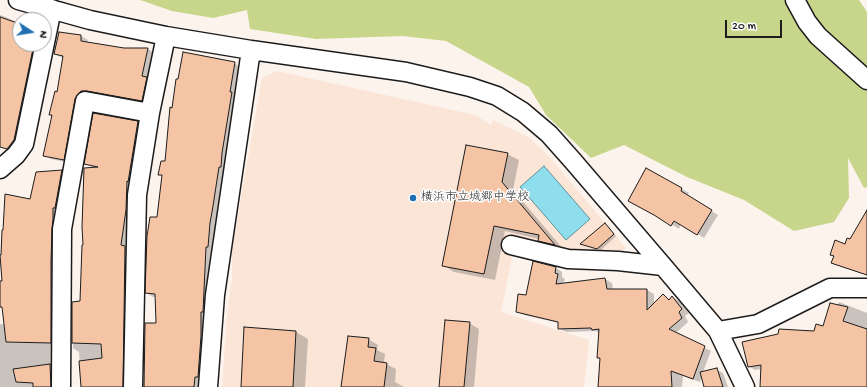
<!DOCTYPE html>
<html>
<head>
<meta charset="utf-8">
<style>
	body { margin:0 }
	#map { position:relative; width:867px; height:387px; overflow:hidden; background:#fdf3ed; font-family:"Gochi Hand",sans-serif }
	canvas { display:block }
	.north { position:absolute; left:12px; top:12px; width:40px; height:40px; box-sizing:border-box; background:#fff; border:1px solid #a4a4a4; border-radius:50%; rotate:102deg; font-size:11px; font-weight:700; line-height:16px; text-align:center; color:#1c1c1c }
	.north::after { content:''; display:block; margin:auto; width:14px; height:18px; background:#1f6fb2; clip-path:polygon(50% 0,100% 100%,50% 72%,0 100%) }
	.scale { position:absolute; left:725px; top:20px; width:57px; height:18px; box-sizing:border-box; border:2px solid #1c1c1c; border-top:0; padding-left:5px; font-size:12px; line-height:14px; white-space:nowrap; color:#1c1c1c; -webkit-text-stroke:3px #fff; paint-order:stroke }
</style>
</head>
<body>
<div id="map">
<canvas width="867" height="387"></canvas>
<div class="north">N</div>
<div class="scale">20 m</div>
</div>
<script>
const context = document.querySelector('canvas').getContext('2d');
context.lineJoin = 'round';
function fillPath(path, color) {
  context.fillStyle = color;
  context.fill(path, 'evenodd');
}
function poly(rows) {
  const path = new Path2D();
  for (const r of rows) {
    path.moveTo(r[0], r[1]);
    for (let i = 2; i < r.length; i += 2) path.lineTo(r[i], r[i + 1]);
  }
  return path;
}
function stroke(path, color, width, dash) {
  context.strokeStyle = color;
  context.lineWidth = width;
  context.lineCap = dash ? 'butt' : 'round';
  context.setLineDash(dash || []);
  context.stroke(path);
}
function drawText(font, color, halo, rows, align = 'center') {
  context.font = font + ' "Gochi Hand","Klee One",sans-serif';
  context.lineWidth = 3;
  context.setLineDash([]);
  context.textBaseline = 'middle';
  context.strokeStyle = halo;
  context.fillStyle = color;
  for (const [text, x, y, turn = 0] of rows) {
    context.save();
    context.translate(x, y);
    context.rotate((+turn || 0) * Math.PI / 180);
    context.textAlign = isNaN(turn) ? turn : align;
    if (halo) context.strokeText(text, 0, 0);
    context.fillText(text, 0, 0);
    context.restore();
  }
}
fillPath(poly([
	[277,71,475,115,491,125,493,120,528,137,547,154,626,248,622,253,568,252,515,242,501,312,589,340,584,387,222,387,227,315,232,278,232,249,262,78]
]), '#fbe5d7');
fillPath(poly([
	[140,0,859,0,867,12,867,187,864,188,848,158,849,198,834,222,794,231,744,200,687,177,624,145,591,158,546,115,529,87,446,41,403,36,316,39,250,29,247,10,213,18,172,11]
]), '#c7d68a');
const water = poly([
	[544,166,590,219,566,240,520,187,544,166]
]);
fillPath(water, '#8fdeed');
stroke(water, '#619099', 1);
fillPath(poly([
	[0,15,6,17,12,20,20,22,20,44,41,44,14,148,7,144,0,85],
	[59,33,81,36,88,40,87,43,124,49,148,49,155,53,149,104,88,95,71,163,51,159,44,155,53,116,50,114,58,93,63,58,54,54],
	[234,63,241,67,203,387,145,387,157,324,156,297,153,297,146,293,158,218,163,176,159,174,166,163],
	[138,122,144,126,129,387,81,387,79,352,73,348,73,302,81,302,84,246,94,168,86,163],
	[507,154,519,160,513,190,564,250,550,247,539,240,539,239,505,231,495,280,454,272,443,265],
	[647,169,689,193,687,196,718,215,704,238,681,224,679,229,658,216],
	[62,171,68,175,57,320,8,305,1,301,0,281,3,282,31,200],
	[867,216,867,275,839,266,832,262,850,240],
	[605,224,608,226,616,236,601,250,582,244],
	[556,268,562,272,562,277,565,279,563,284,605,279,612,283,613,290,647,290,654,294,654,305,663,295,670,300,672,297,679,301,689,313,685,316,688,322,676,333,711,351,703,372,716,369,723,373,728,387,705,387,702,376,700,382,683,376,682,387,599,387,601,358,599,333,596,331,566,332,559,328,559,323,524,315,517,311,527,297],
	[839,302,867,313,867,387,761,387,762,369,755,370,748,366,823,328,837,306],
	[469,323,479,329,474,387,440,387],
	[0,324,51,331,57,335,57,387,0,387],
	[245,329,296,332,308,339,305,387,242,387],
	[368,339,378,345,377,350,385,354,384,363,396,369,395,382,404,387,342,387]
]), '#0003');
const building = poly([
	[0,17,20,24,20,44,34,44,14,140,7,149,0,147,0,17],
	[59,32,81,35,81,41,124,48,148,48,142,76,147,77,142,101,87,91,81,91,77,95,75,99,64,160,43,156,52,115,49,115,55,91,57,92,63,56,54,54,59,32],
	[183,52,235,62,230,92,232,92,222,153,221,167,219,167,213,206,210,223,208,247,206,247,203,312,201,312,201,336,198,377,195,377,194,387,144,387,145,323,156,323,155,294,145,293,147,236,150,217,157,217,162,175,158,175,161,161,165,161,170,107,172,108,176,79,178,79,183,52],
	[93,113,138,121,128,182,127,181,126,210,121,245,125,246,123,387,81,387,79,361,102,358,101,344,72,343,72,302,80,301,82,245,83,245,82,227,84,168,98,167,84,164,93,113],
	[466,145,508,153,502,182,555,245,538,241,539,235,494,226,484,274,442,266,466,145],
	[646,168,682,188,681,191,712,210,697,235,674,221,671,226,654,215,628,201,646,168],
	[62,170,55,208,53,208,53,219,52,229,51,261,51,343,6,342,2,307,0,307,0,281,2,281,0,255,1,255,2,230,3,230,5,194,30,199,36,172,62,170],
	[867,210,867,275,831,263,834,256,830,255,835,240,845,244,847,238,850,239,867,210],
	[605,223,614,234,597,249,580,244,605,223],
	[533,261,556,267,555,273,558,274,556,284,605,278,607,289,647,289,647,310,663,294,669,300,672,296,682,309,679,312,682,318,669,329,705,346,693,379,671,371,672,387,598,387,600,358,597,358,599,329,592,330,591,328,558,329,558,322,516,312,518,294,526,295,533,261],
	[830,303,848,307,843,321,867,329,867,387,760,387,761,365,748,367,742,342,778,334,779,329,814,331,816,324,823,326,830,303],
	[445,320,470,322,464,387,439,387,445,320],
	[244,327,296,331,293,387,241,387,244,327],
	[348,336,369,338,368,347,376,348,374,361,387,363,384,387,341,387,348,336],
	[50,364,51,387,33,387,33,383,16,382,13,369,50,364],
	[717,368,723,387,704,387,700,372,717,368]
]);
fillPath(building, '#f5c4a5');
stroke(building, '#1c1c1c', 1);
const minor = poly([
	[18,0,90,20,166,36,251,50,406,72,470,87,497,96,523,112,549,134,573,161,663,266,718,331,745,387],
	[795,0,807,22,818,36,867,80],
	[0,169,16,155,24,144,52,9],
	[511,245,568,259,618,261,663,266],
	[718,331,758,324,830,288,867,288],
	[61,387,62,229,85,101,150,113],
	[133,387,137,195,150,113,166,36],
	[208,387,215,295,251,50]
]);
stroke(minor, '#1c1c1c', 21);
stroke(minor, '#fff', 18);
for (const [x, y, r, color] of [
	[413,198,4,"#1f6fb2"]
]) {
  const dot = new Path2D();
  dot.arc(x, y, r, 0, 2 * Math.PI);
  context.fillStyle = color;
  context.fill(dot);
  stroke(dot, '#fff', 1.5);
}
drawText('12px', '#1c1c1c', '#fff', [
	["横浜市立城郷中学校",421,198]
], 'left');
</script>
</body>
</html>
